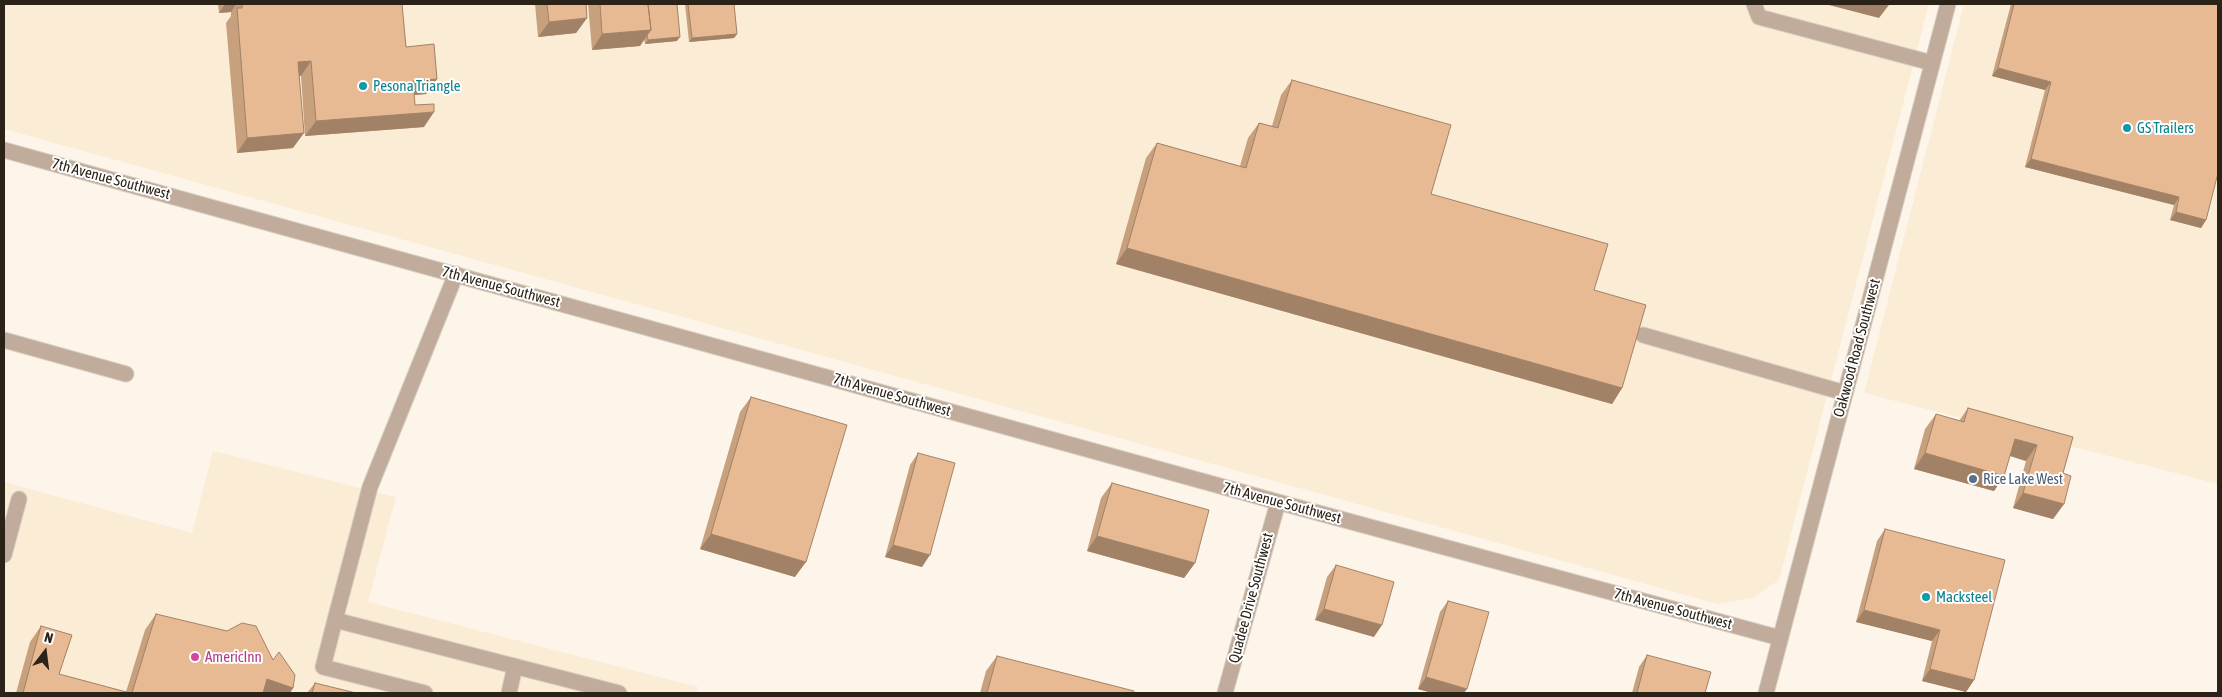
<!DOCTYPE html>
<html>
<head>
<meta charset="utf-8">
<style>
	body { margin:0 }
	#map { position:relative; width:2222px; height:697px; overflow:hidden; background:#fdf5e9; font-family:"Asap Condensed",sans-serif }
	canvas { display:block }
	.frame { position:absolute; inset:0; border:5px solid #2b2318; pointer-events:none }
	.north { position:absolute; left:20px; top:627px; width:50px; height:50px; -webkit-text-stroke:4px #fff; paint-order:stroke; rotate:15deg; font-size:14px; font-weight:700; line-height:20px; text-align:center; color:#2b2318 }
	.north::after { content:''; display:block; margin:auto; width:18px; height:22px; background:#2b2318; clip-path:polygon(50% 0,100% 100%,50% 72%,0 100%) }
</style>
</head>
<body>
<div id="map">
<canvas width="2222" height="697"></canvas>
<div class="frame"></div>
<div class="north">N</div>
</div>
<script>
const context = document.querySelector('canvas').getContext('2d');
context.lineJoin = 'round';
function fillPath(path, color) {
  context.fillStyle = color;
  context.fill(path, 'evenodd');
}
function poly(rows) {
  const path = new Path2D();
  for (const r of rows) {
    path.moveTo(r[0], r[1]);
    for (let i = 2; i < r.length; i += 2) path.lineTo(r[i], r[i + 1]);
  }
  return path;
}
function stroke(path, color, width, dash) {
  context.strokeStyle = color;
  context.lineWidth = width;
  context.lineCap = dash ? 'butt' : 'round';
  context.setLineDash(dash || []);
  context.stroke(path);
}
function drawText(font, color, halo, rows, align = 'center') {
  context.font = font + ' "Asap Condensed",sans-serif';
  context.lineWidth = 4;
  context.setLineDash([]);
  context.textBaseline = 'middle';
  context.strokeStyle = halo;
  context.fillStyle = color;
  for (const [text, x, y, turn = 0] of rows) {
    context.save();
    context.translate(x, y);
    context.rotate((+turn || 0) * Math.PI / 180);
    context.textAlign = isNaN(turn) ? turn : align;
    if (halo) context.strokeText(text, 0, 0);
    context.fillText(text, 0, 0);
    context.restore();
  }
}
fillPath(poly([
	[4,4,1929,4,1779,580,1753,598,1718,604,4,129],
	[1964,4,2218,4,2218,484,1864,393],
	[213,451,396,497,368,602,698,687,696,693,4,693,4,482,192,533]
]), '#fbecd6');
const minor = poly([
	[1754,4,1759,17,1932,63],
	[4,150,1278,502,1780,638],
	[456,274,370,487,335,620,619,693],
	[1643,335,1845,393],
	[4,340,126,374],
	[4,555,19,499],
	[335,620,323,667,425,693],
	[509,693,515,666],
	[1225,693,1278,502],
	[1766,693,1948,4]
]);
stroke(minor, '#d7cfc3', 17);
stroke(minor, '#c1ac9c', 15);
fillPath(poly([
	[218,4,402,4,406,47,437,79,426,94,414,95,415,105,424,127,305,136,301,76,299,76,293,148,237,153,226,23,231,16,231,12,219,13],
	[535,4,586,4,587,18,576,33,538,37],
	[588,4,677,4,677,41,645,44,644,39,640,46,592,50],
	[685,4,734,4,737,34,734,38,689,42],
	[2011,4,2218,4,2206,220,2201,228,2170,220,2174,205,2025,167,2045,90,1992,76],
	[1292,80,1431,194,1594,290,1622,388,1612,404,1116,264,1146,158,1157,143,1240,166,1248,138,1259,123,1272,126,1281,95],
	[751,397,795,577,700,549,740,412],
	[1968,408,2073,437,2063,473,2064,504,2053,519,2013,508,2026,461,2010,456,2004,476,1994,491,1914,469,1925,429,1936,414,1959,421],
	[918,453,922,567,885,557,910,465],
	[1112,483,1195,563,1184,578,1087,551,1101,498],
	[1885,529,1974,680,1966,692,1922,681,1932,641,1856,622,1877,541],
	[1336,565,1374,637,1315,620,1327,577],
	[1448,601,1464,693,1432,693,1418,689,1440,612],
	[156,614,273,660,293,688,290,693,16,693,30,642,41,626,59,674,126,692,145,630],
	[1647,655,1705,693,1632,693,1639,667],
	[997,656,1133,693,980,693,986,671],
	[315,683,356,693,307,693]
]), '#c7a07e');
fillPath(poly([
	[225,4,236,4,231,12,219,13],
	[1825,4,1879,4,1888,6,1879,18],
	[587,18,576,33,538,37,549,22],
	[651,30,640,46,592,50,602,34],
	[737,34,734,38,689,42,692,38],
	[680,37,677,41,645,44,648,40],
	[311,61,301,76,288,77,298,62],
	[1998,68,2051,82,2045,90,1992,76],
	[437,79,426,94,402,96,413,81],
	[434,112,424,127,305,136,316,121],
	[304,133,293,148,237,153,247,138],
	[2031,159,2179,197,2174,205,2025,167],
	[2176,212,2206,220,2201,228,2170,220],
	[1127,248,1622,388,1612,404,1116,264],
	[2015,439,2037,445,2026,461,2004,454],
	[1925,453,2004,476,1994,491,1914,469],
	[2023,493,2064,504,2053,519,2013,508],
	[711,534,806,562,795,577,700,549],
	[1097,536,1195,563,1184,578,1087,551],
	[893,545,930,555,922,567,885,557],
	[1324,609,1382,625,1374,637,1315,620],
	[1864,610,1940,630,1932,641,1856,622],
	[1930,669,1974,680,1966,692,1922,681],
	[1426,677,1467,689,1464,693,1432,693,1418,689],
	[267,679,293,688,290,693,257,693]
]), '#a28267');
const building = poly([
	[242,4,402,4,406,47,434,44,437,79,413,81,415,105,434,104,434,112,316,121,311,61,298,62,304,133,247,138,237,8,242,8,242,4],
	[547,4,586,4,587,18,549,22,547,4],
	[600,4,648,4,651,30,602,34,600,4],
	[648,4,677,4,680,37,648,40,647,35,651,30,648,4],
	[688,4,734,4,737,34,692,38,688,4],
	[1879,4,1888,4,1888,6,1879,4],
	[2014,4,2218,4,2218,173,2206,220,2176,212,2179,197,2031,159,2051,82,1998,68,2014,4],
	[1292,80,1451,125,1431,194,1608,244,1594,290,1646,305,1622,388,1127,248,1157,143,1246,168,1259,123,1278,128,1292,80],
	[751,397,847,425,806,562,711,534,751,397],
	[1968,408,2073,437,2063,473,2071,476,2064,504,2023,493,2037,445,2015,439,2004,476,1925,453,1936,414,1964,422,1968,408],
	[918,453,955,463,930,555,893,545,918,453],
	[1112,483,1209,510,1195,563,1097,536,1112,483],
	[1885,529,2005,560,1974,680,1930,669,1940,630,1864,610,1885,529],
	[1336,565,1394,582,1382,625,1324,609,1336,565],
	[1448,601,1489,612,1467,689,1426,677,1448,601],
	[156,614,227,631,242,623,256,626,273,660,279,652,295,675,293,688,267,679,263,693,132,693,156,614],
	[41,626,72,635,59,674,130,693,23,693,41,626],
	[1647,655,1711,672,1705,693,1637,693,1647,655],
	[997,656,1134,691,1133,693,987,693,997,656],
	[315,683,356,693,312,693,315,683]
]);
fillPath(building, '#e7ba93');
stroke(building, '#a28267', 1);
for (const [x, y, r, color] of [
	[363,86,5,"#0f9aa8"],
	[2127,128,5,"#0f9aa8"],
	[1973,479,5,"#5c6f8a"],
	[1926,597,5,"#0f9aa8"],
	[195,657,5,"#d1479c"]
]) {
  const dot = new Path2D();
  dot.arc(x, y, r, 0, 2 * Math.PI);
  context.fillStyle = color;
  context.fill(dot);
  stroke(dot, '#fff', 2);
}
drawText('15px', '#0d838f', '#fff', [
	["Pesona Triangle",373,86],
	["GS Trailers",2137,128],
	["Macksteel",1936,597]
], 'left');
drawText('15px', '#2b2318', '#fff', [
	["7th Avenue Southwest",111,179,15],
	["7th Avenue Southwest",501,287,15],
	["Oakwood Road Southwest",1857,348,-75],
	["7th Avenue Southwest",892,395,16],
	["7th Avenue Southwest",1282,503,15],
	["Quadee Drive Southwest",1251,598,-75],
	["7th Avenue Southwest",1673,609,15]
]);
drawText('15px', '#4e5e75', '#fff', [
	["Rice Lake West",1983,479]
], 'left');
drawText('15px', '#b23c85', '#fff', [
	["AmericInn",205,657]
], 'left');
</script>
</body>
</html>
